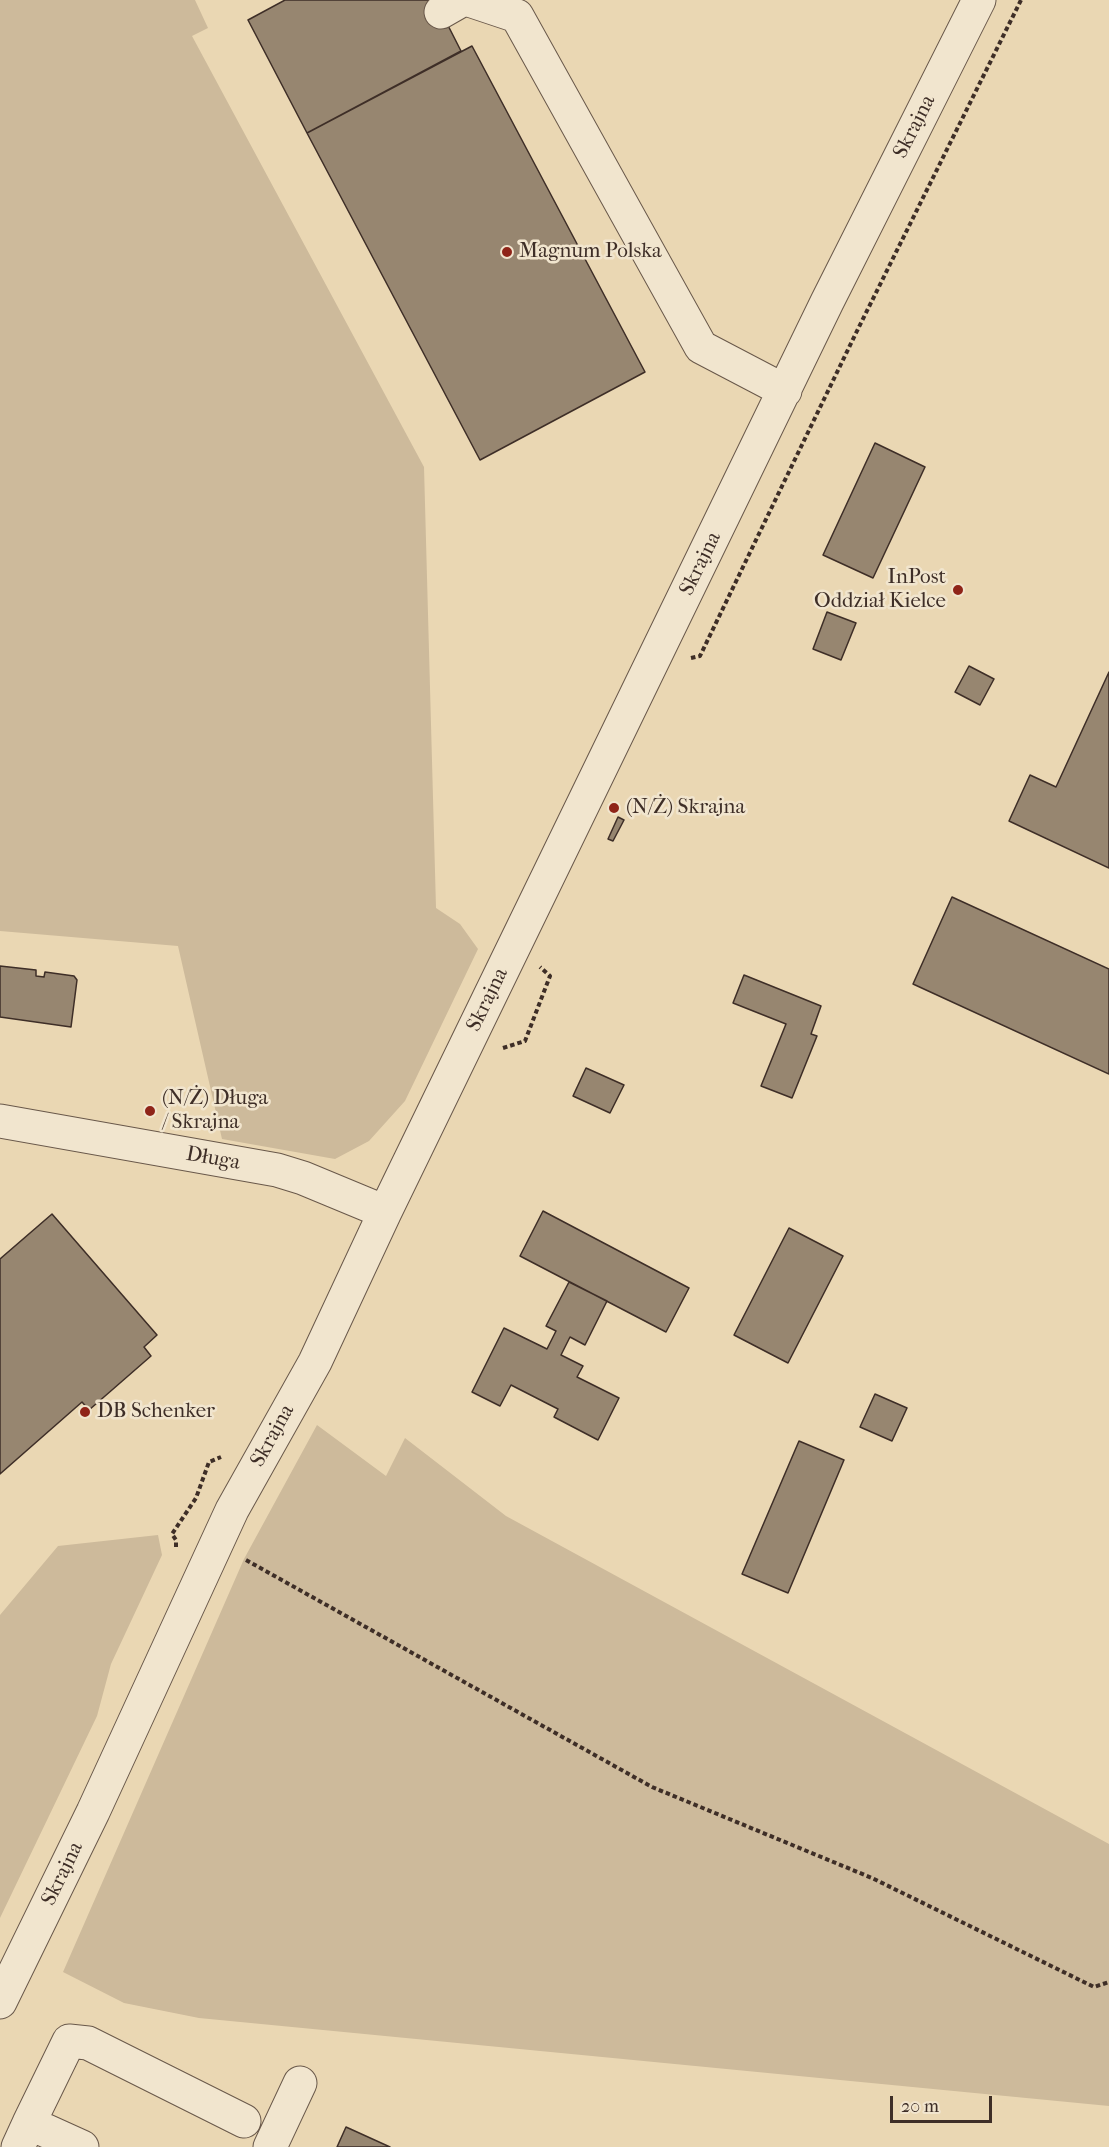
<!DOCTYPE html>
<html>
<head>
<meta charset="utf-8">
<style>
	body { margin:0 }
	#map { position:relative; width:1109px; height:2147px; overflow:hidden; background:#ead7b3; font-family:"IM FELL French Canon",serif }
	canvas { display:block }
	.scale { position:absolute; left:890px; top:2096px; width:102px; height:27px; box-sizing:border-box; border:3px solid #3e2e27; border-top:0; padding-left:8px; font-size:18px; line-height:21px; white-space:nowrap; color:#3e2e27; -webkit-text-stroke:4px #f1e5ce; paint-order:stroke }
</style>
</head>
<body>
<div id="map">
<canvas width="1109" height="2147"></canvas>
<div class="scale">20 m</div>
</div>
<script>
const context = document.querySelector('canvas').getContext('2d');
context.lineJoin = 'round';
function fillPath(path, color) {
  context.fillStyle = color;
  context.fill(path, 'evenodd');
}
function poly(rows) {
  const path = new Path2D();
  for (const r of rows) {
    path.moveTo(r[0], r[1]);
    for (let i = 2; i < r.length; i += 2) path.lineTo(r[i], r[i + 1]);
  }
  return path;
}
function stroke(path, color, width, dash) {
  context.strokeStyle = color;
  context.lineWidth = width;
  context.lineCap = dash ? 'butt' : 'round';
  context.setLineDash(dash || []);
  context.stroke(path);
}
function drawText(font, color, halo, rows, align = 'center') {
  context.font = font + ' "IM FELL French Canon",serif';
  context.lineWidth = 5;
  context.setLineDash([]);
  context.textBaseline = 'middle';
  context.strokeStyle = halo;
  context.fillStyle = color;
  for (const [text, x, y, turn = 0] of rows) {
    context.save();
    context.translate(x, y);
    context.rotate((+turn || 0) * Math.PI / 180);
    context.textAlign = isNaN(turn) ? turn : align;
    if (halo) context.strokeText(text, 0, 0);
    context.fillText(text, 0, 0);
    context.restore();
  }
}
fillPath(poly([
	[0,0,195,0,208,28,192,36,424,467,436,908,460,924,478,949,405,1101,369,1141,335,1159,222,1139,178,946,0,931],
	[317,1425,386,1476,405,1438,506,1516,1109,1844,1109,2106,199,2018,124,2003,63,1972,244,1559],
	[158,1535,162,1555,111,1664,97,1716,0,1918,0,1615,58,1546]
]), '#cdba9b');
const building = poly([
	[285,0,435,0,461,51,307,133,248,20,285,0],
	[472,46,645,372,480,460,307,133,472,46],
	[875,443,925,467,873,578,823,555,875,443],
	[827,612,856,623,841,660,813,649,827,612],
	[969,666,994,679,980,705,955,692,969,666],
	[1109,672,1109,868,1009,821,1030,775,1056,787,1109,672],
	[618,817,624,820,613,841,608,839,618,817],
	[952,897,1109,969,1109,1074,913,984,952,897],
	[0,966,36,970,36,976,44,977,45,972,74,976,77,980,71,1027,0,1017,0,966],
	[744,975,821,1006,811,1034,817,1036,792,1098,761,1086,786,1024,733,1003,744,975],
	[586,1068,624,1085,610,1113,573,1096,586,1068],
	[543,1211,689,1288,666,1332,520,1256,543,1211],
	[52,1214,157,1335,144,1347,151,1356,89,1410,82,1402,0,1474,0,1259,52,1214],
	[789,1228,843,1256,788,1363,734,1335,789,1228],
	[569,1282,607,1301,585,1345,570,1337,561,1355,583,1366,577,1377,619,1398,598,1440,554,1417,558,1409,511,1385,500,1406,472,1392,504,1328,547,1349,556,1331,546,1326,569,1282],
	[875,1394,907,1408,892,1441,860,1427,875,1394],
	[799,1441,844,1460,788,1593,742,1574,799,1441],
	[346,2127,390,2147,337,2147,346,2127]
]);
fillPath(building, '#978670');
stroke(building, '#3e2e27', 1.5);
const minor = poly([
	[469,0,517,16,701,347,785,391],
	[441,12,462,0],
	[0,1121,277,1170,303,1178,385,1212],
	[0,2002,93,1812,232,1510,315,1362,385,1212,827,302,979,0],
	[29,2123,69,2041,88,2043,244,2121],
	[18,2147,29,2123,82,2147],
	[270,2147,300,2083]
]);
stroke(minor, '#69584a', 35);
stroke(poly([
	[691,658,700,656,856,333,1021,0],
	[503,1048,525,1041,550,976,540,967],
	[176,1547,176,1540,172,1534,196,1498,209,1462,221,1457],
	[246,1560,652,1787,872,1878,1094,1987,1109,1982]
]), '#3e2e27', 4, [4.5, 3]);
stroke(minor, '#f1e5ce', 33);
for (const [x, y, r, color] of [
	[507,252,6,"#8f2418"],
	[958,590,6,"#8f2418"],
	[614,808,6,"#8f2418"],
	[150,1111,6,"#8f2418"],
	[85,1412,6,"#8f2418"]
]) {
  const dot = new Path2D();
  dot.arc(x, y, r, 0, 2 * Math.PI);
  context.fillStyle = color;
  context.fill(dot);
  stroke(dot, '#f1e5ce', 2);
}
drawText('21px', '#3e2e27', '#f1e5ce', [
	["Skrajna",915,127,-63],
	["Skrajna",701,564,-64],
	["Skrajna",488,1000,-64],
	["Długa",213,1159,10],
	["Skrajna",273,1436,-61],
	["Skrajna",63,1874,-64]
]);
drawText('21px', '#3e2e27', '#f1e5ce', [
	["Magnum Polska",519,252],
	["InPost",946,578,"right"],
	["Oddział Kielce",946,602,"right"],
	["(N/Ż) Skrajna",626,808],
	["(N/Ż) Długa",162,1099],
	["/ Skrajna",162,1123],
	["DB Schenker",97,1412]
], 'left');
</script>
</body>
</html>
